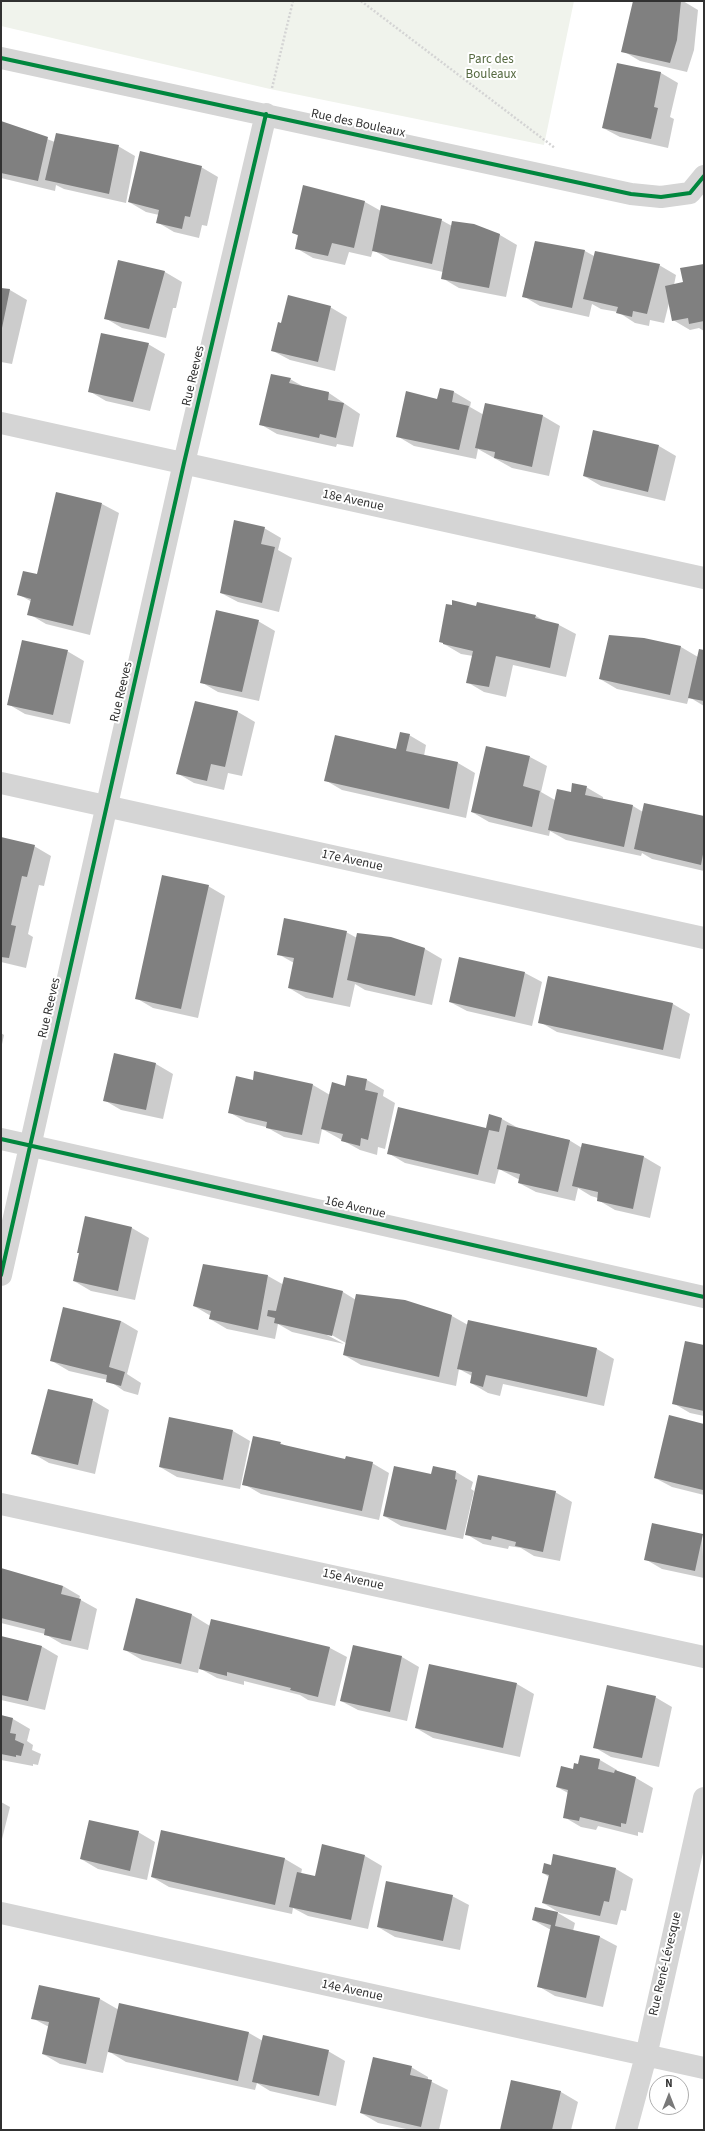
<!DOCTYPE html>
<html>
<head>
<meta charset="utf-8">
<style>
	body { margin:0 }
	#map { position:relative; width:705px; height:2131px; overflow:hidden; background:#fff; font-family:"Source Sans 3",sans-serif }
	canvas { display:block }
	.frame { position:absolute; inset:0; border:2px solid #313131; pointer-events:none }
	.north { position:absolute; left:649px; top:2075px; width:40px; height:40px; box-sizing:border-box; background:#fff; border:1px solid #adadad; border-radius:50%; rotate:0deg; font-size:11px; font-weight:700; line-height:16px; text-align:center; color:#313131 }
	.north::after { content:''; display:block; margin:auto; width:14px; height:18px; background:#797979; clip-path:polygon(50% 0,100% 100%,50% 72%,0 100%) }
</style>
</head>
<body>
<div id="map">
<canvas width="705" height="2131"></canvas>
<div class="frame"></div>
<div class="north">N</div>
</div>
<script>
const context = document.querySelector('canvas').getContext('2d');
context.lineJoin = 'round';
function fillPath(path, color) {
  context.fillStyle = color;
  context.fill(path, 'evenodd');
}
function poly(rows) {
  const path = new Path2D();
  for (const r of rows) {
    path.moveTo(r[0], r[1]);
    for (let i = 2; i < r.length; i += 2) path.lineTo(r[i], r[i + 1]);
  }
  return path;
}
function stroke(path, color, width, dash) {
  context.strokeStyle = color;
  context.lineWidth = width;
  context.lineCap = dash ? 'butt' : 'round';
  context.setLineDash(dash || []);
  context.stroke(path);
}
function drawText(font, color, halo, rows, align = 'center') {
  context.font = font + ' "Source Sans 3",sans-serif';
  context.lineWidth = 4;
  context.setLineDash([]);
  context.textBaseline = 'middle';
  context.strokeStyle = halo;
  context.fillStyle = color;
  for (const [text, x, y, turn = 0] of rows) {
    context.save();
    context.translate(x, y);
    context.rotate((+turn || 0) * Math.PI / 180);
    context.textAlign = isNaN(turn) ? turn : align;
    if (halo) context.strokeText(text, 0, 0);
    context.fillText(text, 0, 0);
    context.restore();
  }
}
fillPath(poly([
	[1,1,574,1,544,145,270,89,1,26]
]), '#f0f3ec');
fillPath(poly([
	[634,1,683,1,698,10,694,50,687,72,640,61,623,51],
	[618,64,661,73,678,83,670,117,674,119,668,148,620,137,603,128],
	[1,122,55,142,118,146,135,156,126,203,64,189,56,185,55,191,1,178],
	[201,167,218,177,207,226,202,225,199,238,174,232,157,222,159,215,146,212,129,202],
	[304,187,365,202,381,211,441,220,452,226,500,235,517,245,506,297,459,288,442,278,443,272,390,260,373,250,371,257,349,252,345,265,313,258,296,248,299,236,293,233],
	[535,242,585,251,594,256,659,265,676,275,674,285,684,283,704,265,704,331,699,328,690,330,673,320,669,303,664,323,650,320,649,326,635,323,618,312,601,309,592,304,589,317,540,306,523,296],
	[119,261,165,272,182,282,176,308,173,308,166,338,122,328,105,318],
	[1,289,10,290,27,300,12,364,1,362],
	[330,307,347,317,335,371,290,360,273,351,282,325],
	[148,344,165,354,150,411,106,401,89,391],
	[290,379,304,387,329,393,360,414,353,447,337,444,336,447,277,434,260,424],
	[440,389,454,392,471,402,470,407,484,415,543,416,560,426,549,476,512,468,478,449,476,459,414,446,397,436,438,400],
	[659,446,676,456,665,501,601,486,584,476],
	[102,504,119,513,90,635,46,624,29,614,32,602,18,594],
	[264,528,281,538,278,550,292,558,279,612,238,602,221,593],
	[478,604,536,616,546,622,559,625,576,634,566,677,513,665,506,697,484,692,467,682,473,656,461,654,444,644,452,606,477,607],
	[258,621,275,631,259,701,218,692,201,682],
	[681,647,698,657,704,651,704,706,689,697,687,704,617,689,600,679],
	[67,651,84,661,70,724,25,714,8,704],
	[196,702,238,712,255,722,242,776,228,773,224,790,194,783,177,773],
	[409,735,426,745,424,756,458,763,475,773,466,818,342,790,325,780,397,750],
	[530,757,547,766,541,792,555,800,586,787,603,797,603,800,633,806,643,812,704,817,704,871,652,859,642,853,641,856,566,840,550,831,549,836,489,822,472,812],
	[1,838,34,846,51,856,44,886,39,885,28,934,33,937,26,968,1,962],
	[208,886,225,896,198,1018,153,1008,136,998],
	[346,932,357,938,391,938,425,949,442,959,432,1005,365,990,355,984,350,1007,306,998,289,988,294,963,278,954],
	[525,973,542,982,532,1026,467,1011,450,1002],
	[673,1004,690,1014,680,1059,557,1032,540,1022],
	[1,1033,4,1035,1,1049],
	[115,1055,156,1064,173,1074,163,1119,121,1110,104,1100],
	[348,1076,367,1080,384,1090,383,1096,395,1103,385,1149,378,1147,377,1155,360,1150,322,1129,319,1144,284,1137,266,1127,246,1122,229,1112,254,1081,313,1085,330,1095,346,1087],
	[490,1116,502,1119,520,1129,569,1140,582,1148,644,1157,661,1167,650,1218,615,1210,598,1200,598,1198,591,1196,578,1188,575,1201,536,1192,519,1183,520,1180,499,1169,495,1184,405,1163,388,1153,487,1129],
	[86,1218,132,1228,149,1238,135,1300,91,1291,74,1281],
	[204,1265,268,1276,284,1285,343,1292,356,1300,405,1301,452,1316,468,1325,469,1321,597,1349,614,1359,604,1406,503,1384,500,1396,488,1393,471,1383,472,1376,459,1369,456,1386,361,1365,344,1355,346,1343,328,1333,327,1335,344,1344,292,1332,278,1324,275,1339,227,1329,210,1319,211,1316,194,1306],
	[121,1321,138,1331,127,1374,141,1383,138,1395,124,1391,108,1380,69,1371,52,1361],
	[704,1347,704,1416,690,1413,673,1403],
	[92,1400,109,1410,95,1474,49,1463,32,1453],
	[670,1417,704,1425,704,1495,672,1487,655,1478],
	[170,1418,233,1431,250,1441,240,1489,177,1477,160,1467],
	[280,1443,288,1447,346,1460,372,1463,389,1473,379,1520,261,1494,244,1484],
	[456,1472,473,1482,471,1489,474,1491,463,1539,401,1526,384,1516,432,1476],
	[555,1492,572,1502,560,1561,534,1556,521,1548,509,1546,508,1549,483,1544,466,1534],
	[702,1535,704,1578,662,1569,645,1559],
	[1,1570,63,1586,80,1596,79,1599,97,1609,88,1650,62,1644,45,1634,1,1623],
	[136,1599,192,1615,210,1626,330,1648,347,1657,335,1706,308,1700,300,1695,244,1681,244,1685,217,1678,199,1668,198,1673,142,1660,125,1650],
	[1,1637,41,1646,58,1656,45,1710,1,1700],
	[353,1646,402,1657,419,1667,407,1721,358,1710,341,1701],
	[517,1684,534,1694,520,1757,433,1738,416,1728],
	[655,1697,672,1707,659,1767,611,1757,594,1747],
	[1,1716,13,1719,30,1729,27,1741,33,1745,32,1750,41,1754,38,1765,33,1764,33,1766,1,1760],
	[580,1756,600,1760,617,1770,617,1772,636,1778,653,1788,643,1833,638,1832,638,1836,598,1826,596,1830,581,1827,564,1817,568,1793,557,1787,579,1766],
	[1,1802,10,1807,1,1843],
	[138,1832,155,1842,147,1880,98,1869,81,1859],
	[162,1832,285,1859,302,1869,301,1874,315,1877,365,1856,382,1866,368,1929,308,1916,293,1908,292,1914,169,1887,152,1877],
	[551,1866,616,1869,633,1879,626,1911,621,1910,617,1925,560,1913,543,1903,549,1877,543,1873],
	[452,1896,469,1905,460,1950,395,1937,378,1927],
	[536,1908,558,1913,575,1923,573,1931,600,1937,617,1946,603,2007,555,1996,538,1986,551,1930,533,1920],
	[100,1999,119,2010,249,2033,263,2041,328,2051,345,2061,336,2106,270,2091,257,2083,255,2090,126,2062,108,2051,103,2073,60,2064,43,2054,49,2027,32,2018],
	[411,2067,428,2077,428,2080,448,2090,439,2130,411,2130,378,2123,361,2113],
	[561,2092,578,2102,571,2130,501,2130]
]), '#0003');
fillPath(poly([
	[633,1,681,1,677,40,670,63,621,52],
	[617,63,661,72,654,107,658,108,651,139,602,128],
	[1,121,48,137,38,181,1,173],
	[56,133,119,145,109,194,45,180],
	[140,151,202,166,190,217,185,216,182,229,156,223,159,210,128,202],
	[303,185,365,201,354,248,332,243,328,256,295,249,298,235,292,233],
	[381,205,442,219,432,264,372,251],
	[452,221,474,224,500,234,489,288,441,279],
	[535,241,585,250,572,308,522,297],
	[595,251,660,264,647,314,633,311,632,317,616,313,618,307,583,299],
	[118,260,165,271,149,329,104,319],
	[704,264,704,321,689,324,688,318,672,321,665,286,683,282,680,268],
	[1,288,10,289,2,328,1,328],
	[288,295,331,306,318,362,271,351,278,322,281,323],
	[101,333,149,343,133,402,88,392],
	[271,374,291,378,289,383,329,392,328,400,344,403,336,438,320,434,319,438,259,425],
	[440,388,454,391,452,402,469,406,459,450,396,437,406,391,437,399],
	[485,403,543,415,532,467,494,458,495,452,475,448],
	[593,430,659,445,648,492,583,476],
	[56,492,102,503,73,626,27,615,31,599,17,595,23,571,37,574],
	[234,520,265,527,261,544,275,547,262,603,220,593],
	[452,600,476,606,477,602,536,615,535,618,559,624,550,668,496,656,489,687,466,683,473,651,443,644,443,643,439,642,446,604,452,605],
	[216,610,259,620,242,692,200,683],
	[609,635,644,638,681,646,670,695,599,679],
	[22,640,68,650,53,715,7,705],
	[699,649,704,650,704,701,688,698],
	[195,701,238,711,225,767,211,764,207,781,176,774],
	[400,732,410,734,406,751,458,762,449,809,324,781,335,735,396,749],
	[486,746,530,756,523,786,540,791,532,827,471,812],
	[572,783,587,786,585,795,633,805,624,847,548,830,557,789,571,792],
	[644,803,704,816,704,849,701,865,634,849],
	[1,837,35,845,27,877,22,876,11,925,16,926,9,958,1,957],
	[162,875,209,885,181,1009,135,999],
	[284,918,347,931,333,998,288,988,294,958,277,955],
	[357,933,391,937,425,948,415,996,347,980],
	[459,957,525,972,515,1017,449,1002],
	[548,976,673,1003,663,1050,538,1023],
	[114,1053,156,1063,146,1110,103,1101],
	[254,1071,313,1084,302,1135,266,1128,267,1122,228,1113,236,1076,253,1080],
	[347,1075,367,1079,365,1090,378,1093,368,1140,361,1138,360,1146,341,1141,343,1134,321,1129,332,1082,345,1086],
	[398,1107,486,1128,489,1114,502,1118,499,1132,489,1130,478,1175,387,1154],
	[507,1125,570,1140,558,1192,518,1183,520,1174,497,1169],
	[582,1143,644,1156,633,1209,597,1201,598,1192,572,1186],
	[85,1216,132,1227,118,1291,73,1281,79,1253,77,1253],
	[203,1264,268,1275,258,1330,209,1319,211,1311,193,1306],
	[284,1277,343,1291,332,1336,274,1323,275,1318,267,1316,268,1310,276,1311],
	[356,1294,405,1300,452,1315,439,1377,343,1355],
	[63,1307,121,1321,109,1367,125,1372,121,1386,106,1382,107,1375,50,1361],
	[468,1320,597,1348,587,1397,486,1375,483,1387,470,1383,472,1372,457,1369],
	[685,1341,704,1345,704,1411,672,1404],
	[48,1389,93,1399,78,1465,31,1454],
	[669,1415,704,1424,703,1490,654,1478],
	[169,1417,233,1430,223,1480,159,1467],
	[253,1436,281,1442,280,1444,345,1459,346,1456,373,1462,362,1511,242,1485],
	[394,1466,431,1474,433,1466,456,1471,455,1479,457,1480,446,1530,383,1516],
	[478,1475,556,1491,543,1552,515,1546,516,1542,492,1536,491,1540,465,1535],
	[652,1523,703,1534,695,1571,644,1560],
	[1,1568,63,1586,61,1594,81,1599,71,1641,44,1635,45,1629,1,1618],
	[136,1598,192,1614,181,1664,123,1650],
	[211,1619,330,1647,318,1697,290,1690,291,1688,227,1672,227,1676,199,1669],
	[1,1636,42,1646,28,1701,1,1695],
	[353,1645,402,1656,390,1712,340,1701],
	[429,1664,517,1683,503,1748,415,1728],
	[607,1685,656,1696,642,1758,593,1748],
	[1,1715,13,1718,10,1733,16,1734,15,1740,24,1744,21,1756,16,1755,16,1757,1,1754],
	[580,1755,600,1759,598,1769,614,1773,615,1770,636,1777,626,1824,621,1823,621,1827,580,1817,579,1821,563,1818,568,1790,556,1787,561,1766,573,1769,574,1763,578,1764],
	[89,1820,139,1831,130,1871,80,1859],
	[161,1830,285,1858,275,1905,151,1877],
	[322,1844,365,1855,351,1920,289,1907,297,1872,315,1876],
	[553,1854,616,1868,609,1902,604,1901,600,1916,542,1903,549,1875,542,1873,544,1863,551,1865],
	[386,1881,453,1895,443,1941,377,1927],
	[535,1907,558,1912,555,1926,600,1936,586,1998,537,1987,551,1925,532,1920],
	[39,1985,100,1998,86,2064,42,2054,49,2022,31,2019],
	[119,2003,249,2032,238,2081,108,2052],
	[263,2035,329,2050,319,2096,252,2082],
	[373,2057,412,2066,410,2075,432,2080,421,2127,360,2113],
	[511,2080,561,2091,552,2130,500,2130]
]), '#808080');
stroke(poly([
	[361,1,555,148],
	[272,88,293,1]
]), '#d4d4d4', 2.5, [2, 2]);
stroke(poly([
	[1,58,631,194,661,197,690,193,704,176],
	[1,423,704,578],
	[1,783,704,938],
	[1,1139,704,1297],
	[1,1275,184,463,266,114],
	[1,1504,704,1657],
	[1,1913,704,2068],
	[626,2130,646,2056,704,1798]
]), '#d5d5d5', 22);
stroke(poly([
	[1,58,631,194,661,197,690,193,704,176],
	[1,1139,704,1297],
	[1,1275,184,463,266,114]
]), '#00873e', 4);
drawText('13px', '#566a41', '#fff', [
	["Parc des",491,60],
	["Bouleaux",491,75]
]);
drawText('13px', '#313131', '#fff', [
	["Rue des Bouleaux",358,124,12],
	["Rue Reeves",194,376,-77],
	["18e Avenue",353,501,12],
	["Rue Reeves",122,692,-77],
	["17e Avenue",352,861,12],
	["Rue Reeves",50,1008,-77],
	["16e Avenue",355,1208,13],
	["15e Avenue",353,1580,12],
	["Rue René-Lévesque",666,1964,-77],
	["14e Avenue",352,1991,12]
]);
</script>
</body>
</html>
